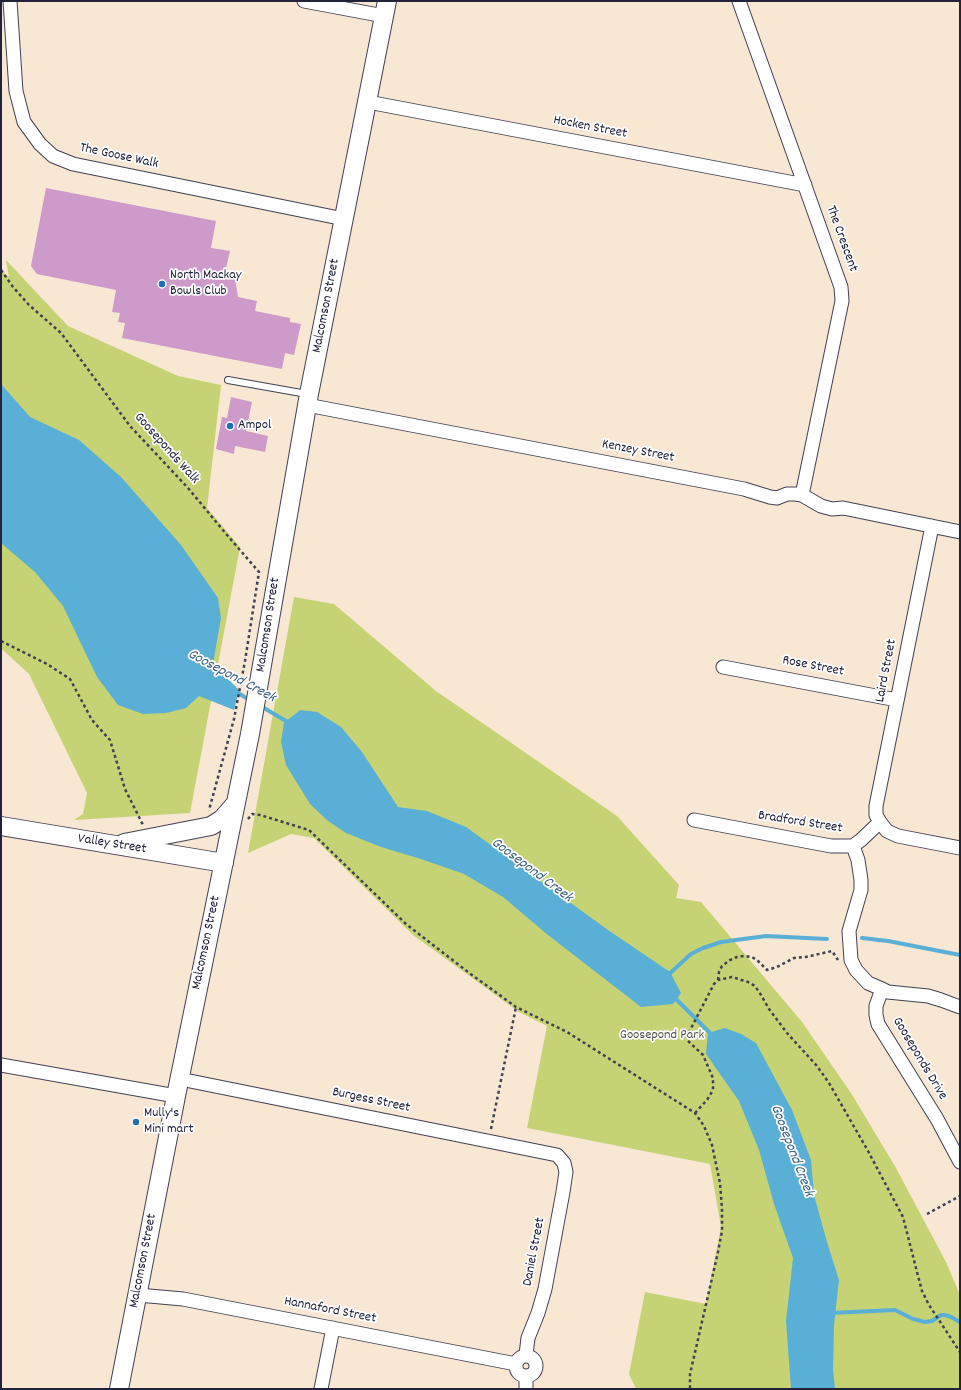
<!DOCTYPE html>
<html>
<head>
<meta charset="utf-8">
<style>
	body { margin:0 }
	#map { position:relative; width:961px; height:1390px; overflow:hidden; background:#f7e7d3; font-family:Dekko,sans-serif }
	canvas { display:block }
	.frame { position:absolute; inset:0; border:2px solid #22223b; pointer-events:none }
</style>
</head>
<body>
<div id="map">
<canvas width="961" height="1390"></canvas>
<div class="frame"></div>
</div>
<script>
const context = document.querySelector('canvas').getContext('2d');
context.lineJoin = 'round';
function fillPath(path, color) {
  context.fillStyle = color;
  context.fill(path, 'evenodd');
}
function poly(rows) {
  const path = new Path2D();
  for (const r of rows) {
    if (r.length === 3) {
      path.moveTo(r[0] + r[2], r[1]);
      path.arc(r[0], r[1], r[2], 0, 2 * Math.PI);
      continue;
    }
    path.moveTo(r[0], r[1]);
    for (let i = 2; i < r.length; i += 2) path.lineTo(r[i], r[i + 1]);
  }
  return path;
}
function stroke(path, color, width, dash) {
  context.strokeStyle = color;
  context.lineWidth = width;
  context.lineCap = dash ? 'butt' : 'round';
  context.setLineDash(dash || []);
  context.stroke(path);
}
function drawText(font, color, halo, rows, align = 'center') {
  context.font = font + ' Dekko,sans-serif';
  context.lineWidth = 3.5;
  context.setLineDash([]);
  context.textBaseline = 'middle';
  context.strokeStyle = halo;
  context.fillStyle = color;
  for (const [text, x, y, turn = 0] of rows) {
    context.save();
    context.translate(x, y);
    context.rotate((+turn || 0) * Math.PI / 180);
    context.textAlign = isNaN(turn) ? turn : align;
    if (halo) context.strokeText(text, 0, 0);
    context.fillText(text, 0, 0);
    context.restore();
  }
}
fillPath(poly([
	[6,260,68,326,178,376,221,385,207,508,240,547,190,813,74,820,83,814,87,793,29,674,3,650,1,650,1,270,9,277],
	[294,597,334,604,436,691,617,816,679,885,676,898,701,902,802,1022,851,1093,896,1168,946,1262,960,1295,960,1389,636,1389,629,1374,645,1292,706,1304,721,1227,710,1164,527,1128,547,1026,519,1012,413,935,314,838,291,834,248,853]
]), '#c5d374');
fillPath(poly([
	[1,384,30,417,79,440,121,477,181,545,218,598,221,618,213,664,239,690,234,710,199,696,186,708,166,713,143,714,118,705,97,677,63,606,35,572,1,543],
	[300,710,317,712,341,727,362,752,398,807,427,811,466,827,608,930,670,972,681,993,673,1004,641,1007,548,935,503,897,464,874,421,859,381,847,346,833,328,821,310,804,286,765,281,742,284,723],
	[725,1028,741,1034,756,1043,792,1110,811,1160,814,1195,827,1242,839,1280,834,1325,833,1370,835,1389,791,1389,786,1321,793,1258,774,1204,759,1150,739,1101,706,1054,708,1033]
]), '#5aafd6');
stroke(poly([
	[235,691,251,701],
	[259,705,291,724],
	[862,938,888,941,960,955],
	[667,976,691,954,703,948,721,942,766,936,827,939],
	[674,997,713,1036],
	[830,1313,895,1310,913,1319,925,1322,932,1321,941,1315,945,1315,951,1317,960,1322]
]), '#5aafd6', 4);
fillPath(poly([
	[46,188,216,221,211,248,230,251,226,268,235,279,238,297,257,301,255,311,290,318,290,322,301,324,294,355,285,353,282,369,122,338,125,323,118,322,120,313,112,312,116,290,37,274,31,266],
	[231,397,252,402,246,431,268,436,265,452,235,446,234,454,216,449,222,417,227,418]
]), '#cd9aca');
const lane = poly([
	[228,380,307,394]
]);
const street = poly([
	[10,1,16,91,24,122,40,144,53,156,73,164,344,219],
	[304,1,384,16],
	[739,1,841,287,842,301,802,495],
	[368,102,805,185],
	[307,405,744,489,770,497,777,498,787,494,795,494,802,495,821,506,832,509,843,508,960,532],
	[723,667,897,700],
	[694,820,831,846,853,846,861,840,880,822,887,831,898,836,960,848],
	[880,822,876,815,876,806,932,526],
	[853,846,858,860,861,880,861,890,849,931,851,960,856,970,868,983,882,989,888,992,928,996,941,1000,960,1007],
	[882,989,876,1006,876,1015,878,1024,937,1119,960,1162],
	[1,1065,176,1096],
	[180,1079,557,1155,564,1163,566,1172,563,1192,545,1289,538,1313,528,1338,526,1355],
	[138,1295,183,1299,516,1364],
	[526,1366,10],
	[321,1389,333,1328],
	[526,1389,526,1376]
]);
const secondary = poly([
	[1,826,224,863],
	[124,843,211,826,222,819,236,803],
	[119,1389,176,1096,250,734,309,394,387,1]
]);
stroke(lane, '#424052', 8);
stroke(street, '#424052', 15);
stroke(secondary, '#424052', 20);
stroke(poly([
	[1,270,13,287,29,305,61,333,130,426,188,488,227,535,259,572,245,661,234,719,209,810],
	[1,641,47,664,70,679,92,720,110,740,125,789,143,825],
	[248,819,252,814,260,815,309,830,406,924,468,972,516,1007,567,1032,695,1113,704,1126,712,1145,720,1183,722,1209,722,1231,718,1252,696,1348,690,1374,690,1389],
	[718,980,719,972,722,966,730,960,737,957,744,956,752,957,758,961,767,970,777,967,794,958,806,957,832,951,838,960],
	[695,1113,707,1100,713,1090,713,1078,703,1055,687,1040,687,1036,714,984,718,980,732,977,748,982,755,986,761,995,769,1009,787,1033,817,1066,829,1083,868,1151,903,1217,918,1276,922,1291,929,1305,960,1352],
	[491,1129,516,1007],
	[927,1214,960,1196]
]), '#424052', 2.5, [3, 3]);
stroke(lane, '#fff', 6);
stroke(street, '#fff', 13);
stroke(secondary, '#fff', 18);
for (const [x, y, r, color] of [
	[162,284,4,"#1f6fb2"],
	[230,426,4,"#1f6fb2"],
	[136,1122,4,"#1f6fb2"]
]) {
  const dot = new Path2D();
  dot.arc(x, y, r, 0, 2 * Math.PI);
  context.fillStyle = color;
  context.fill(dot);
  stroke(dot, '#fff', 1.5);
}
drawText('14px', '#22223b', '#fff', [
	["Hocken Street",590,128,11],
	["The Goose Walk",119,157,12],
	["The Crescent",841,239,70],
	["Malcomson Street",327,306,-79],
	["Gooseponds Walk",166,449,48],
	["Kenzey Street",638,452,11],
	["Malcomson Street",269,625,-81],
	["Rose Street",813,667,11],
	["Laird Street",887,671,-79],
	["Bradford Street",800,823,9],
	["Valley Street",112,845,9],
	["Malcomson Street",207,943,-78],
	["Gooseponds Drive",919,1059,59],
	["Burgess Street",371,1101,12],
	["Daniel Street",535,1252,-79],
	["Malcomson Street",144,1261,-79],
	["Hannaford Street",330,1311,11]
]);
drawText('14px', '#22223b', '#fff', [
	["North Mackay",170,276],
	["Bowls Club",170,292],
	["Ampol",238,426],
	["Mully's",144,1114],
	["Mini mart",144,1130]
], 'left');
drawText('14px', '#53574c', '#fff', [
	["Goosepond Park",662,1036]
]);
drawText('italic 15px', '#3b6181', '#fff', [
	["Goosepond Creek",231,677,28],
	["Goosepond Creek",531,871,37],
	["Goosepond Creek",791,1151,69]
]);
</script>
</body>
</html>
